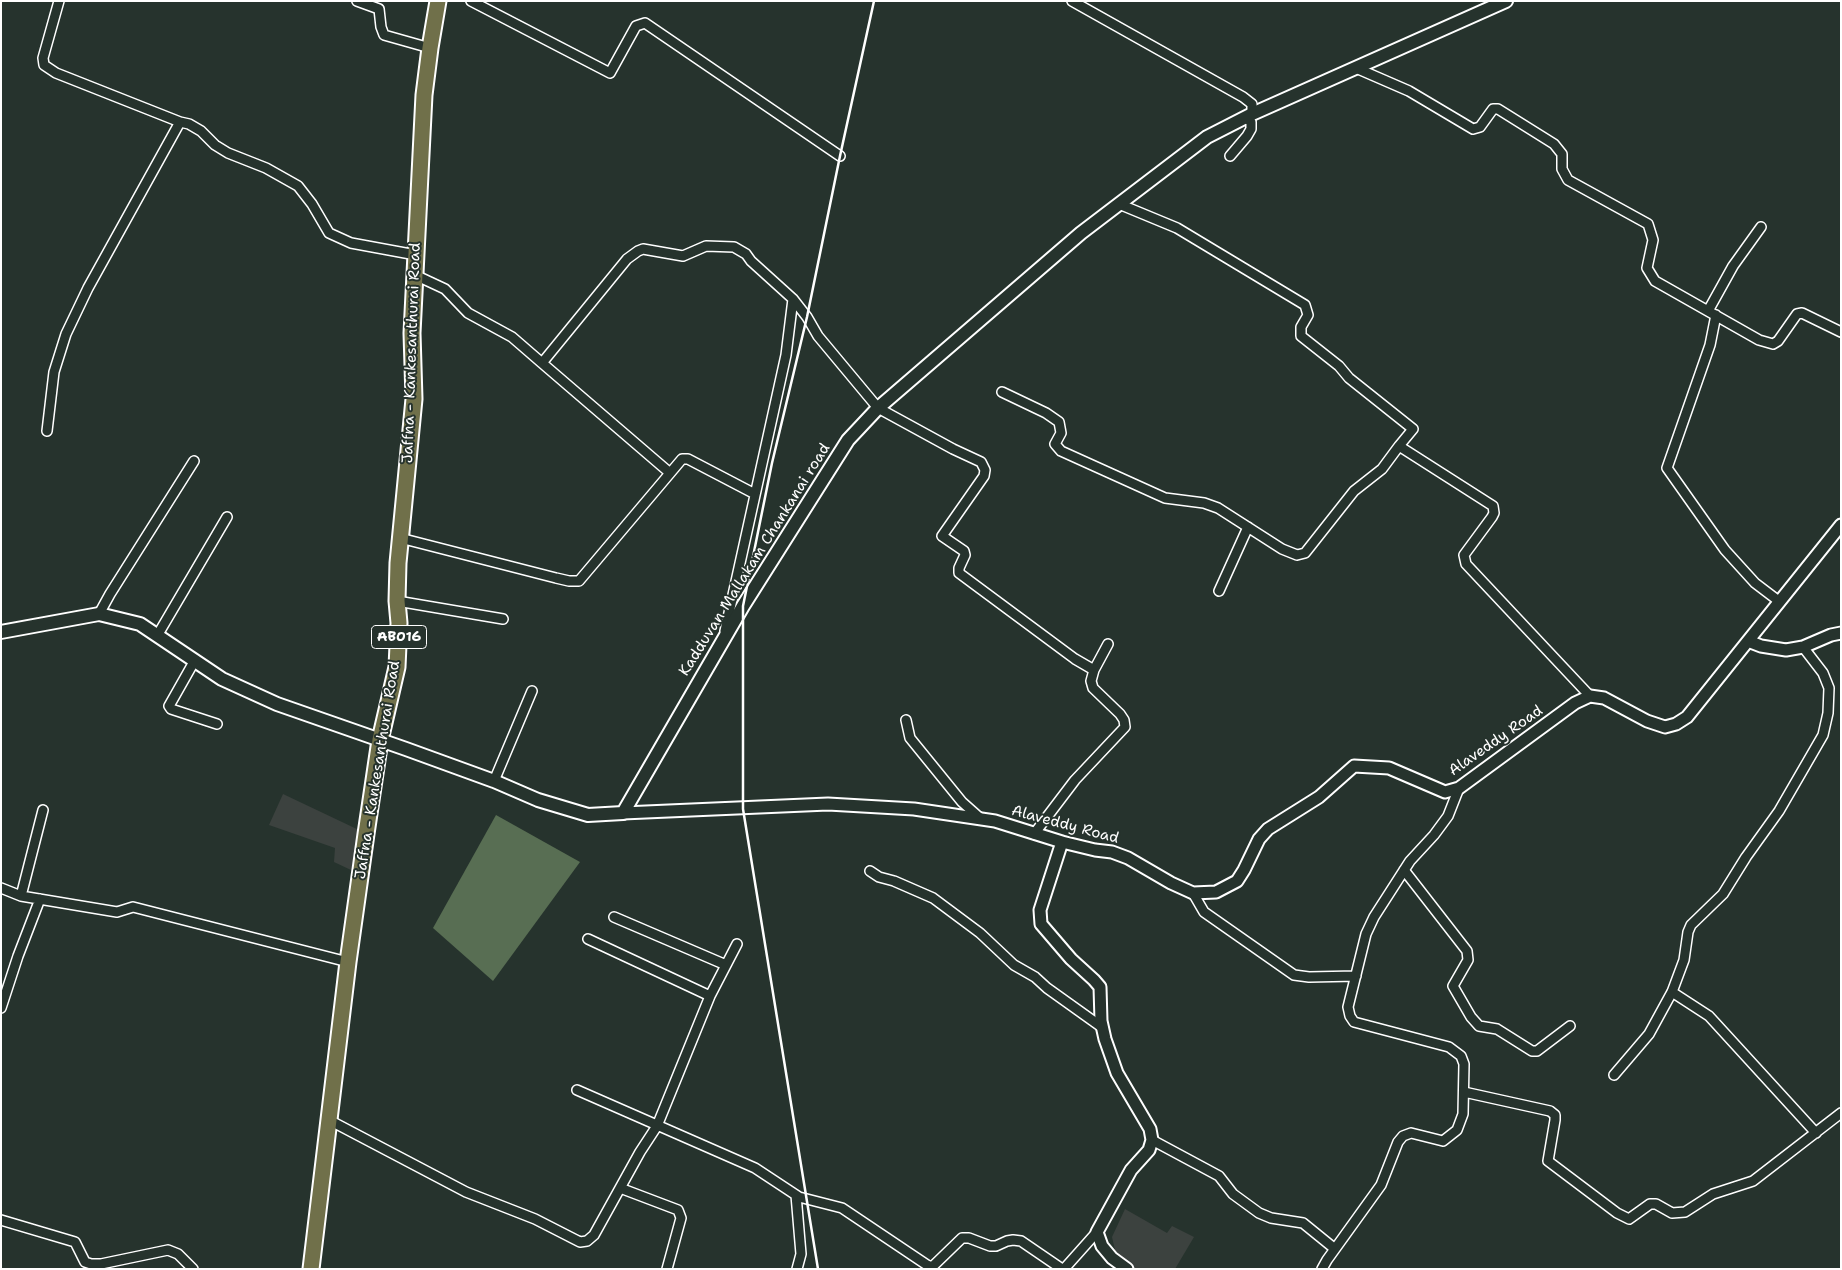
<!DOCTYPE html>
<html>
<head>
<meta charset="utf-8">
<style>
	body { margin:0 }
	#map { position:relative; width:1842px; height:1270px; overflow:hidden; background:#26332d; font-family:"Shantell Sans",sans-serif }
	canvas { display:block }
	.frame { position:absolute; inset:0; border:2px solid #fff; pointer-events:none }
</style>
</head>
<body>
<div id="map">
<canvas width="1842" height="1270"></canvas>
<div class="frame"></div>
</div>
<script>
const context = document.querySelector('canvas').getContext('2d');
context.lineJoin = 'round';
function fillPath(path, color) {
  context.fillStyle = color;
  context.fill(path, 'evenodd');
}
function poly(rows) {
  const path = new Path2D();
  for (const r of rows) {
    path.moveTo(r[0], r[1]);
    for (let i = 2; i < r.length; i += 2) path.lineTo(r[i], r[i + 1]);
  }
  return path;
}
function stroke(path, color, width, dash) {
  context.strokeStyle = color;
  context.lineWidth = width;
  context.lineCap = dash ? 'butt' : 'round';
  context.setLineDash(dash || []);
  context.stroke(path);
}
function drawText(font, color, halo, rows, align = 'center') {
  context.font = font + ' "Shantell Sans",sans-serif';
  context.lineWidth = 4;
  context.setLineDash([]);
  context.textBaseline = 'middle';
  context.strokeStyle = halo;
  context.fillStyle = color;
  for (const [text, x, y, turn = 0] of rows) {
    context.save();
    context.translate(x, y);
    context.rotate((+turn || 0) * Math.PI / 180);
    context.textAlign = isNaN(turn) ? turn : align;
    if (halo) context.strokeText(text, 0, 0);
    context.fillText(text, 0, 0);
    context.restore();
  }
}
fillPath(poly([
	[283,794,361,831,351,870,334,862,335,848,269,825],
	[1125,1209,1167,1233,1172,1226,1194,1237,1175,1269,1136,1269,1125,1263,1115,1250,1112,1237]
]), '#3c423f');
fillPath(poly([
	[496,815,580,862,493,981,433,928]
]), '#586e53');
const minor = poly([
	[59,1,43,58,44,65,56,73,180,122,189,124,201,131,215,145,228,153,266,168,298,186,312,204,329,233,351,243,416,255],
	[357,1,379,9,381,27,384,35,430,48],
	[471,1,610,73,636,26,645,23,840,156],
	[1072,1,1243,97,1252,104,1252,114],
	[1356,68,1409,91,1473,129,1480,127,1493,109,1498,109,1554,144,1562,154,1562,169,1568,180,1648,224,1653,240,1647,268,1655,281,1759,340,1773,344,1778,341,1797,314,1802,313,1841,332],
	[1230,156,1247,136,1251,129,1251,122,1245,117],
	[1119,204,1177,228,1305,305,1308,315,1301,327,1301,336,1339,366,1349,378,1413,429,1399,446,1493,506,1494,513,1492,517,1464,555,1466,564,1590,696],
	[415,275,445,289,468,313,512,337,542,363,627,259,638,251,643,249,683,256,706,246,734,247,746,254,751,261,793,299,807,317,818,336,878,408,953,449,981,462,985,470,984,476,942,536,964,551,965,555,959,568,959,573,1075,659,1094,670],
	[1708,311,1733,266,1761,227],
	[1716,315,1710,345,1667,468,1725,550,1755,583,1780,602],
	[542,363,670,473],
	[1002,392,1046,413,1059,422,1061,433,1055,444,1061,451,1165,498,1204,503,1218,508,1282,549,1297,555,1305,553,1354,491,1382,469,1399,446],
	[47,431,54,372,66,334,88,288,180,122],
	[400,538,556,578,569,581,579,581,682,459,688,459,755,494],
	[1219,591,1248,527],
	[397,601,503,619],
	[99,614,110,594,194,461],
	[725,631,786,355,793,299],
	[157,636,227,517],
	[195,660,169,706,171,709,217,724],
	[906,720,910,738,962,802,980,818],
	[494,781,532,691],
	[1034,834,1075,780,1125,727,1124,720,1120,714,1093,688,1091,681,1094,670,1108,644],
	[1404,870,1467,951,1468,960,1453,986,1471,1017,1479,1026,1497,1029,1532,1051,1537,1051,1570,1026],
	[870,871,879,877,894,881,933,898,980,933,1014,965,1035,977,1047,988,1103,1028],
	[1,888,21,896,117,912,133,907,348,962],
	[1193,893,1204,912,1294,975,1309,977,1356,976],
	[21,896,43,810],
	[614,917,726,965],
	[588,939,710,996],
	[1672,992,1709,1016,1816,1133],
	[1,1008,18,956,40,899],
	[1614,1075,1649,1034,1672,992,1684,960,1688,932,1691,925,1723,894,1746,857,1779,811,1823,735,1828,713,1829,688,1823,673,1803,647],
	[577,1090,755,1168,799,1197,842,1208,927,1265,932,1267,962,1238,969,1238,990,1246,996,1246,1007,1241,1013,1240,1021,1241,1062,1269],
	[1464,1092,1550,1111,1555,1115,1555,1120,1548,1161,1617,1213,1629,1219,1650,1204,1656,1204,1672,1213,1685,1212,1713,1194,1753,1181,1841,1113],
	[329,1120,466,1192,535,1219,580,1242,587,1241,594,1235,640,1152,657,1126,710,996,737,944],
	[1152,1140,1219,1176,1233,1194,1259,1213,1271,1218,1303,1223,1335,1249],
	[620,1188,678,1210,681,1218,667,1269],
	[796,1195,801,1254,797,1269],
	[1,1220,75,1242,85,1262,91,1264,101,1264,168,1250,178,1254,193,1269],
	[1064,1269,1097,1232],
	[1322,1269,1327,1260,1381,1185,1398,1142,1403,1136,1411,1133,1443,1141,1457,1130,1463,1114,1464,1064,1461,1056,1449,1047,1354,1022,1350,1016,1348,1007,1366,934,1374,917,1410,861,1434,835,1448,816,1459,788]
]);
const tertiary = poly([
	[1748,641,1761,646,1786,650,1803,647,1831,635,1841,633],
	[623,813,828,804,914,809,995,821,1062,842,1095,850,1112,852,1128,858,1171,883,1193,893,1216,892,1237,881,1244,870,1259,839,1268,829,1319,797,1354,766,1389,768,1445,792,1459,788,1575,703,1590,696,1604,698,1647,721,1665,727,1676,724,1687,717,1841,525],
	[1062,842,1040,910,1041,924,1071,959,1094,980,1100,987,1101,1021,1105,1039,1117,1073,1150,1129,1152,1140,1149,1150,1131,1170,1097,1232,1102,1246,1112,1258,1127,1269]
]);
const secondary = poly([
	[1,632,99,614,140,624,222,679,277,704,406,749,494,781,538,800,588,815,623,813,743,606,848,440,878,408,1081,233,1207,137,1252,114,1506,1]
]);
const primary = poly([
	[311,1269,348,962,366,834,380,740,397,667,399,623,397,601,398,563,414,399,412,333,424,95,430,48,438,1]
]);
stroke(minor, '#fff', 12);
stroke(tertiary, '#fff', 15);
stroke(secondary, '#fff', 16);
stroke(primary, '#fff', 19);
stroke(minor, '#26332d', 9);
stroke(tertiary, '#26332d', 11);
stroke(secondary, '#26332d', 12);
stroke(primary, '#70704a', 15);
stroke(poly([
	[818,1269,743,809,743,606,772,463,807,317,840,156,874,1]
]), '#fff', 2.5);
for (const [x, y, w] of [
	[399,637,55]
]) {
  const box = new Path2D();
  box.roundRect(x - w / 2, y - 11.5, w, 23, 4);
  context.fillStyle = '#26332d';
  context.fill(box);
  stroke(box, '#fff', 1);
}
drawText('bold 14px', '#fff', null, [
	["AB016",399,637]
]);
drawText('15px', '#fff', '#26332d', [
	["Jaffna - Kankesanthurai Road",412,353,-88],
	["Kadduvan Mallakam Chankanai road",755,560,-58],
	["Alaveddy Road",1496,741,-35],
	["Jaffna - Kankesanthurai Road",378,770,-81],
	["Alaveddy Road",1065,825,15]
]);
</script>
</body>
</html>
